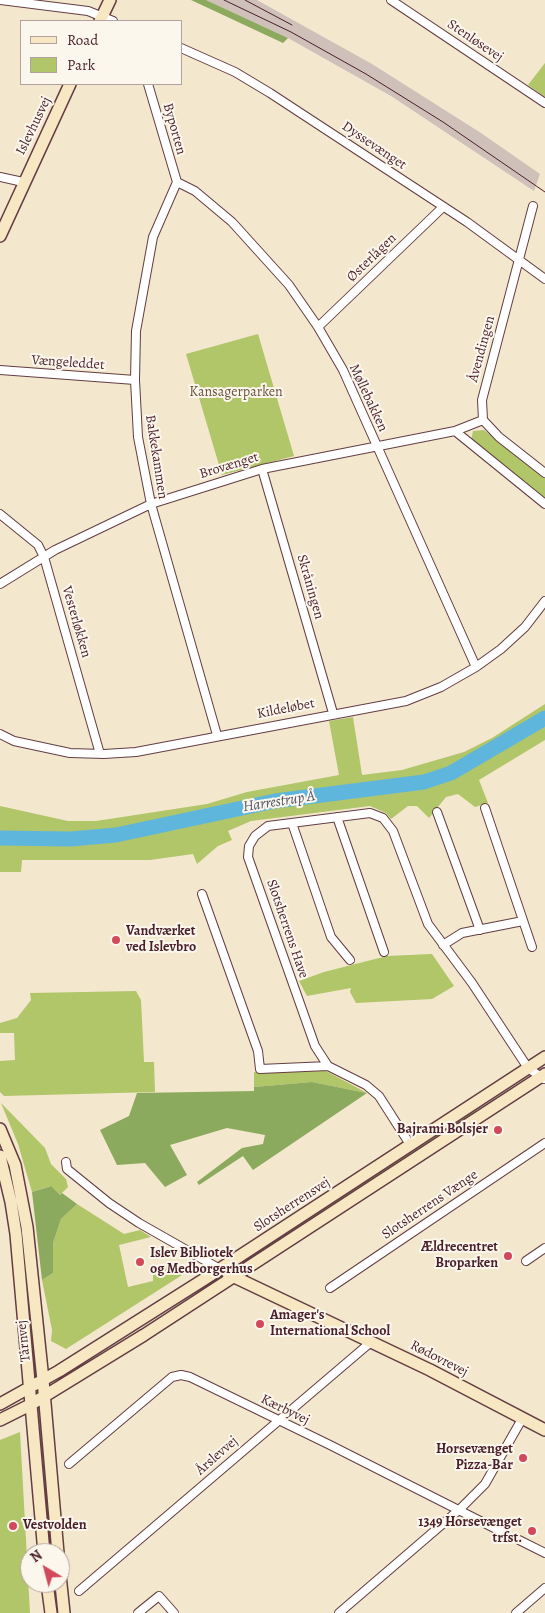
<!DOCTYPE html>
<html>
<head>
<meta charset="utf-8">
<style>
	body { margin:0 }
	#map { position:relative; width:545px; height:1613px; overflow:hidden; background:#f3e7ce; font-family:Alegreya,serif }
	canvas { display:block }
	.legend { position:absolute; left:20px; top:20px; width:162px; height:65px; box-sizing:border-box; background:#fbf7ec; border:1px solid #b4a19f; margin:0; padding:6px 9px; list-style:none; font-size:15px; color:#4a1f2b }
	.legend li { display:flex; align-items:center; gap:10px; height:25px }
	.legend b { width:25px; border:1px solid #b4a19f }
	.north { position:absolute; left:20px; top:1543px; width:50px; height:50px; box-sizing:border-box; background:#fbf7ec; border:1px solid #b4a19f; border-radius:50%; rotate:323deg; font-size:14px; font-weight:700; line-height:20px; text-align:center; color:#4a1f2b }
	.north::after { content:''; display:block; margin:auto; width:18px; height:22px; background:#d1495b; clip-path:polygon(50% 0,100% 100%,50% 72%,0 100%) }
</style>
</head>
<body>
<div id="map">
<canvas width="545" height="1613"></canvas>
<ul class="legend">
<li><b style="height:6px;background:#f7e8c3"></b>Road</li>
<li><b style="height:14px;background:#b1c569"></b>Park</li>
</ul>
<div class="north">N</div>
</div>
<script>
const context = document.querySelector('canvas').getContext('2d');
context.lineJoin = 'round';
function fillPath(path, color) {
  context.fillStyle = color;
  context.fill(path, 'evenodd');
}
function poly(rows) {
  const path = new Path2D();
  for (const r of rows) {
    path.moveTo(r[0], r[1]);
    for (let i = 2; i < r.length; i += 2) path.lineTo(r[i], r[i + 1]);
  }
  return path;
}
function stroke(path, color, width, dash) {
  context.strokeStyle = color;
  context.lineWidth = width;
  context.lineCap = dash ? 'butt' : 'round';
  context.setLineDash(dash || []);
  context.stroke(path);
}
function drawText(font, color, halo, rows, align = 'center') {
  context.font = font + ' Alegreya,serif';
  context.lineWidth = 4;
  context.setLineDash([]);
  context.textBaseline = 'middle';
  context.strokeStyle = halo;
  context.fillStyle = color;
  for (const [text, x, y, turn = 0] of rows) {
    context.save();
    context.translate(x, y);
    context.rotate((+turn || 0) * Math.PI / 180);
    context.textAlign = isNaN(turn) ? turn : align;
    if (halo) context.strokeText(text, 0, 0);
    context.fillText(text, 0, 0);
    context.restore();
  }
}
fillPath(poly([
	[206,0,257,0,372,64,481,133,540,174,534,191,391,96,288,38]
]), '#cfc0ba');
fillPath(poly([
	[545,63,545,97,528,85],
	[258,334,294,456,222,475,186,354],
	[484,430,545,478,545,501,471,441,473,431],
	[545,704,545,740,479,780,488,803,475,807,458,794,446,797,429,818,417,806,408,806,391,819,386,813,370,806,251,821,228,831,232,840,218,846,197,864,193,854,150,860,22,860,21,872,0,872,0,806,68,821,96,821,207,804,247,792,339,775,329,721,353,717,362,775,402,770,464,752,492,738],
	[432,954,454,986,432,999,356,1003,350,992,351,988,307,996,299,981,324,972,387,956],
	[136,991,141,1000,144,1062,154,1062,155,1092,4,1096,0,1092,0,1061,15,1060,14,1033,0,1033,0,1023,17,1018,31,1000,30,993],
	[326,1071,367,1093,312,1082,254,1087,254,1072],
	[483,1102,484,1104,469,1116,285,1237,284,1235],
	[1,1103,45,1148,51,1164,66,1179,68,1187,60,1195,50,1186,32,1192,18,1144],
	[77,1204,124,1234,140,1230,151,1237,119,1245,128,1287,153,1281,153,1272,167,1263,190,1270,66,1349,51,1341,52,1330,42,1280,53,1273,53,1243,61,1219],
	[20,1432,30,1613,0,1613,0,1440]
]), '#b1c569');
fillPath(poly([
	[191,0,206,0,288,38,283,43],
	[312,1082,367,1093,253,1170,243,1156,199,1185,197,1182,242,1148,263,1144,265,1135,227,1128,170,1145,187,1175,165,1187,145,1163,117,1165,100,1130,129,1116,137,1093,254,1091,254,1087],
	[51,1186,60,1195,62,1193,77,1204,61,1219,53,1243,53,1273,42,1280,32,1192]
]), '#8caa5d');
stroke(poly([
	[0,838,71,839,116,835,275,801,424,782,451,773,545,718]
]), '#5fb6dc', 15);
const street = poly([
	[0,0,88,11,113,21],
	[391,0,545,103],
	[181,48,235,72,270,93,467,222,545,279],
	[148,84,177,182],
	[0,177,23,182],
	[177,182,195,191,232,222,289,285,318,327,343,370,476,667],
	[177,182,153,237,136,331,135,380,138,437,151,504,217,735],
	[533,206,482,400,483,420,499,437,545,473],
	[318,327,443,207],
	[0,370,135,380],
	[455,431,545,504],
	[262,469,333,713],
	[0,514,38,545,44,557,100,754],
	[0,584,55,550,151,504,262,469,455,431,483,420],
	[0,734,14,741,70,753,104,754,136,752,406,701,441,687,476,667,501,649,525,627,545,601],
	[485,808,532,947],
	[437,812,480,930],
	[337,817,384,952],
	[292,823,331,937,350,960],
	[202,894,258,1051,260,1069,328,1066],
	[443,945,462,933,523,921],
	[411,1146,379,1096,366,1085,328,1066,315,1046,248,857,249,846,255,836,268,826,370,813,383,818,393,831,428,924,472,983,528,1068,544,1079],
	[66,1162,67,1169,109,1203,139,1223,220,1269],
	[526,1261,545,1248],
	[330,1288,545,1143],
	[69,1464,172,1377,181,1375,190,1377,330,1445,506,1534],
	[519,1540,545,1553],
	[79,1591,371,1342],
	[138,1613,159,1596,174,1613],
	[339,1613,460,1509,485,1484,522,1419],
	[516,1613,545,1588]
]);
const secondary = poly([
	[100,21,110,0],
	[0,236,70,84],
	[0,1129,15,1165,27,1227,43,1380,58,1553],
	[0,1156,11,1202,16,1234,44,1553],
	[228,1274,430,1370,545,1430],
	[0,1404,59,1371,203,1280,545,1057],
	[0,1420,30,1405,144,1335,545,1074],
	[60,1575,64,1613],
	[47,1583,51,1613]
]);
stroke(street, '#633d43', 10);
stroke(secondary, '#633d43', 14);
stroke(street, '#fff', 8);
stroke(secondary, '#f7e8c3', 11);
stroke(poly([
	[224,0,291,32,366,74,443,122,545,192],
	[245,0,292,25]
]), '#4a1f2b', 1);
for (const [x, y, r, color] of [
	[116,940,5,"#d1495b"],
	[498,1130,5,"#d1495b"],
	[508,1256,5,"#d1495b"],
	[140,1262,5,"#d1495b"],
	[260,1324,5,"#d1495b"],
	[523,1458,5,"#d1495b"],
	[13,1526,5,"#d1495b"],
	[532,1531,5,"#d1495b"]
]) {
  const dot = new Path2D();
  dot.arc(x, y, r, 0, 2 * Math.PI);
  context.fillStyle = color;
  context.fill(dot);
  stroke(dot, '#fbf7ec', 2);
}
drawText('14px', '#4a1f2b', '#fbf7ec', [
	["Stenløsevej",475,41,34],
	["Islevhusvej",34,126,-64],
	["Byporten",174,129,74],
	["Dyssevænget",374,146,34],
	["Østerlågen",372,258,-44],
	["Åvendingen",482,349,-75],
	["Vængeleddet",68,363,4],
	["Møllebakken",368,398,65],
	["Bakkekammen",156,457,81],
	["Brovænget",229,466,-17],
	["Skråningen",310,587,74],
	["Vesterløkken",76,622,74],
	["Kildeløbet",286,709,-11],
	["Slotsherrens Have",287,929,71],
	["Slotsherrensvej",292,1205,-33],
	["Slotsherrens Vænge",430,1205,-34],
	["Tårnvej",24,1341,-96],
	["Rødovrevej",439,1359,27],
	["Kærbyvej",285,1410,26],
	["Årslevvej",217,1456,-41]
]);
drawText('14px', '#69513e', '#fbf7ec', [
	["Kansagerparken",236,393]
]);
drawText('bold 14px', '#4a1f2b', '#fbf7ec', [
	["Vandværket",126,932],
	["ved Islevbro",126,948],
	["Bajrami Bolsjer",488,1130,"right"],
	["Ældrecentret",498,1248,"right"],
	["Broparken",498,1264,"right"],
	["Islev Bibliotek",150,1254],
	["og Medborgerhus",150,1270],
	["Amager's",270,1316],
	["International School",270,1332],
	["Horsevænget",513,1450,"right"],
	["Pizza-Bar",513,1466,"right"],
	["1349 Horsevænget",522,1523,"right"],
	["trfst.",522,1539,"right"],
	["Vestvolden",23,1526]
], 'left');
drawText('italic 15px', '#515469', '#fbf7ec', [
	["Harrestrup Å",279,802,-9]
]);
</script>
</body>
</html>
